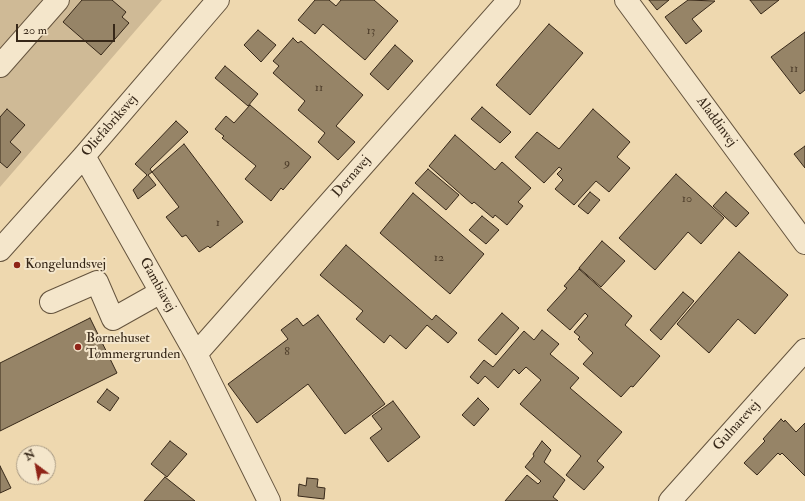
<!DOCTYPE html>
<html>
<head>
<meta charset="utf-8">
<style>
	body { margin:0 }
	#map { position:relative; width:805px; height:501px; overflow:hidden; background:#eed8af; font-family:"IM FELL Double Pica",serif }
	canvas { display:block }
	.north { position:absolute; left:16px; top:445px; width:40px; height:40px; box-sizing:border-box; background:#f4e6cb; border:1px solid #a89a84; border-radius:50%; rotate:328deg; font-size:11px; font-weight:700; line-height:16px; text-align:center; color:#372819 }
	.north::after { content:''; display:block; margin:auto; width:14px; height:18px; background:#8f2418; clip-path:polygon(50% 0,100% 100%,50% 72%,0 100%) }
	.scale { position:absolute; left:16px; top:24px; width:99px; height:18px; box-sizing:border-box; border:2px solid #372819; border-top:0; padding-left:5px; font-size:12px; line-height:14px; white-space:nowrap; color:#372819; -webkit-text-stroke:3px #f4e6cb; paint-order:stroke }
</style>
</head>
<body>
<div id="map">
<canvas width="805" height="501"></canvas>
<div class="north">N</div>
<div class="scale">20 m</div>
</div>
<script>
const context = document.querySelector('canvas').getContext('2d');
context.lineJoin = 'round';
function fillPath(path, color) {
  context.fillStyle = color;
  context.fill(path, 'evenodd');
}
function poly(rows) {
  const path = new Path2D();
  for (const r of rows) {
    path.moveTo(r[0], r[1]);
    for (let i = 2; i < r.length; i += 2) path.lineTo(r[i], r[i + 1]);
  }
  return path;
}
function stroke(path, color, width, dash) {
  context.strokeStyle = color;
  context.lineWidth = width;
  context.lineCap = dash ? 'butt' : 'round';
  context.setLineDash(dash || []);
  context.stroke(path);
}
function drawText(font, color, halo, rows, align = 'center') {
  context.font = font + ' "IM FELL Double Pica",serif';
  context.lineWidth = 4;
  context.setLineDash([]);
  context.textBaseline = 'middle';
  context.strokeStyle = halo;
  context.fillStyle = color;
  for (const [text, x, y, turn = 0] of rows) {
    context.save();
    context.translate(x, y);
    context.rotate((+turn || 0) * Math.PI / 180);
    context.textAlign = isNaN(turn) ? turn : align;
    if (halo) context.strokeText(text, 0, 0);
    context.fillText(text, 0, 0);
    context.restore();
  }
}
fillPath(poly([
	[0,0,162,0,0,187]
]), '#cfba96');
const building = poly([
	[82,0,112,0,126,12,122,17,129,23,101,55,63,22,82,0],
	[315,0,329,0,336,6,341,0,374,0,398,21,365,60,323,24,315,34,298,20,315,0],
	[649,0,669,0,657,10,649,0],
	[688,0,715,1,692,19,702,31,686,44,665,17,688,0],
	[750,0,779,0,761,14,750,0],
	[549,24,583,53,530,115,496,85,549,24],
	[258,30,276,45,261,62,244,45,258,30],
	[805,32,805,90,800,94,771,57,805,32],
	[293,38,298,43,301,41,363,95,336,126,355,142,338,160,318,142,325,133,298,110,305,101,273,73,279,66,273,61,293,38],
	[395,45,413,61,388,90,370,74,395,45],
	[225,66,258,94,248,106,215,78,225,66],
	[250,105,311,157,283,190,281,188,271,201,245,179,256,166,222,138,224,136,215,129,226,116,234,123,250,105],
	[482,107,511,132,500,143,471,119,482,107],
	[7,109,25,125,10,142,21,152,7,168,0,162,0,117,7,109],
	[593,109,630,142,617,157,630,168,609,192,596,181,574,205,555,189,563,180,557,174,562,169,559,167,544,183,515,157,537,132,559,149,593,109],
	[176,121,188,132,150,169,152,172,148,175,156,185,138,199,133,190,147,175,135,164,176,121],
	[455,135,495,170,502,162,531,188,518,202,523,206,507,225,495,215,493,218,474,202,472,204,429,166,455,135],
	[184,144,243,222,210,248,208,246,199,252,186,235,182,237,166,217,179,207,152,172,184,144],
	[805,146,805,168,794,154,805,146],
	[428,169,459,195,446,210,415,183,428,169],
	[676,174,724,218,701,244,688,232,655,270,619,238,676,174],
	[590,192,600,200,588,214,578,206,590,192],
	[726,192,749,213,736,227,713,206,726,192],
	[413,193,484,254,450,294,380,233,413,193],
	[482,216,499,230,486,244,469,230,482,216],
	[602,241,625,261,601,287,579,268,602,241],
	[346,245,432,320,436,315,457,333,448,343,427,325,406,349,390,335,384,343,356,319,363,311,320,275,346,245],
	[739,252,788,295,755,334,738,319,709,353,677,324,739,252],
	[579,269,632,316,625,325,660,356,633,387,631,386,621,397,583,364,593,353,578,339,580,337,574,332,588,316,585,313,570,330,547,310,567,288,564,286,579,269],
	[683,292,694,301,661,340,650,330,683,292],
	[502,313,519,328,496,355,478,340,502,313],
	[318,315,385,404,345,434,308,384,257,423,228,384,288,339,281,330,297,318,303,326,318,315],
	[90,318,117,373,0,431,0,363,90,318],
	[542,330,559,344,550,354,579,378,570,388,622,432,597,461,604,467,584,490,566,475,581,456,520,404,541,380,526,367,519,374,514,369,498,388,485,376,478,384,470,377,484,360,493,367,524,331,534,340,542,330],
	[107,389,119,398,110,411,97,402,107,389],
	[478,398,489,409,474,426,462,415,478,398],
	[393,401,420,437,388,462,370,438,382,429,372,416,393,401],
	[781,419,784,422,785,420,796,432,805,423,805,476,782,453,780,455,778,453,757,475,744,463,765,441,763,439,781,419],
	[170,441,187,454,167,477,151,464,170,441],
	[542,441,551,450,544,462,565,480,553,497,558,501,505,501,527,475,538,484,541,481,525,467,534,456,533,454,542,441],
	[0,466,11,488,0,493,0,466],
	[165,477,195,501,144,501,165,477],
	[307,478,318,479,317,487,325,488,324,499,298,496,299,484,306,486,307,478]
]);
fillPath(building, '#968467');
stroke(building, '#372819', 1);
const minor = poly([
	[626,0,805,243],
	[0,66,58,0],
	[84,156,196,354,269,501],
	[0,250,84,156,218,0],
	[51,302,97,282,113,319,161,292],
	[196,354,509,0],
	[670,501,805,350]
]);
stroke(minor, '#65543e', 24);
stroke(minor, '#f4e6cb', 22);
for (const [x, y, r, color] of [
	[17,265,4,"#8f2418"],
	[78,347,4,"#8f2418"]
]) {
  const dot = new Path2D();
  dot.arc(x, y, r, 0, 2 * Math.PI);
  context.fillStyle = color;
  context.fill(dot);
  stroke(dot, '#f4e6cb', 1.5);
}
drawText('12px', '#4f3f2c', null, [
	["13",371,31],
	["11",794,69],
	["11",319,88],
	["9",287,163],
	["10",687,199],
	["1",218,223],
	["12",439,258],
	["8",287,352]
]);
drawText('14px', '#372819', '#f4e6cb', [
	["Aladdinvej",716,122,54],
	["Oliefabriksvej",110,126,-49],
	["Dernavej",352,177,-49],
	["Gambiavej",157,285,61],
	["Gulnarevej",737,426,-48]
]);
drawText('14px', '#372819', '#f4e6cb', [
	["Kongelundsvej",25,265],
	["Børnehuset",86,339],
	["Tømmergrunden",86,355]
], 'left');
</script>
</body>
</html>
